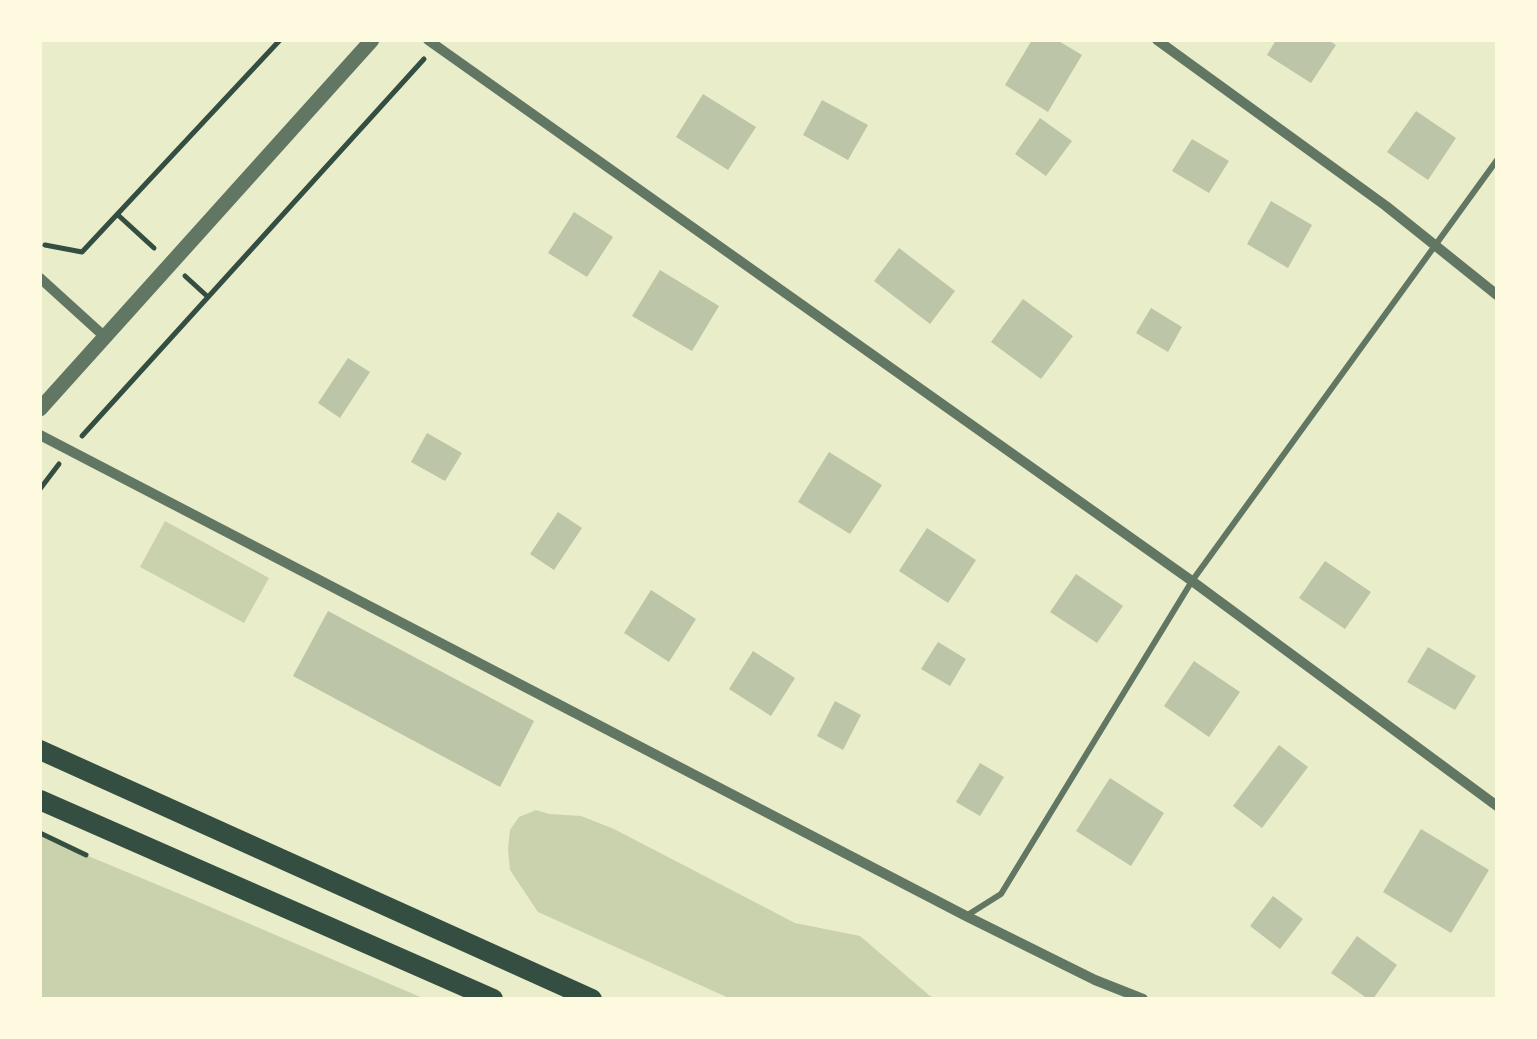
<!DOCTYPE html>
<html>
<head>
<meta charset="utf-8">
<style>
	body { margin:0 }
	#map { position:relative; width:1537px; height:1039px; overflow:hidden; background:#e9edc9; font-family:Manrope,sans-serif }
	canvas { display:block }
	.frame { position:absolute; inset:0; border:42px solid #fefae0; pointer-events:none }
</style>
</head>
<body>
<div id="map">
<canvas width="1537" height="1039"></canvas>
<div class="frame"></div>
</div>
<script>
const context = document.querySelector('canvas').getContext('2d');
context.lineJoin = 'round';
function fillPath(path, color) {
  context.fillStyle = color;
  context.fill(path, 'evenodd');
}
function poly(rows) {
  const path = new Path2D();
  for (const r of rows) {
    path.moveTo(r[0], r[1]);
    for (let i = 2; i < r.length; i += 2) path.lineTo(r[i], r[i + 1]);
  }
  return path;
}
function stroke(path, color, width, dash) {
  context.strokeStyle = color;
  context.lineWidth = width;
  context.lineCap = dash ? 'butt' : 'round';
  context.setLineDash(dash || []);
  context.stroke(path);
}
fillPath(poly([
	[165,521,269,578,244,623,140,567],
	[536,810,549,814,581,816,614,829,795,923,860,936,930,996,939,999,731,999,538,912,510,870,508,849,510,830,519,817],
	[40,836,187,897,425,999,40,999]
]), '#cad2ad');
fillPath(poly([
	[1032,40,1057,40,1082,55,1048,112,1005,85],
	[1276,40,1328,40,1336,45,1311,83,1267,55],
	[703,94,756,127,728,170,676,137],
	[822,100,868,125,848,160,803,135],
	[1416,111,1456,138,1428,180,1387,152],
	[1040,118,1072,141,1046,176,1015,154],
	[1192,139,1229,161,1209,193,1172,171],
	[1271,201,1312,225,1288,268,1247,244],
	[574,212,613,237,587,277,548,253],
	[899,248,955,291,930,324,874,281],
	[660,270,719,306,692,351,632,316],
	[1023,299,1073,336,1041,379,991,342],
	[1151,308,1182,327,1168,352,1136,333],
	[348,358,370,372,340,418,318,403],
	[427,433,462,453,445,481,411,462],
	[829,452,882,485,850,534,798,502],
	[558,512,582,528,554,570,530,554],
	[927,528,976,560,948,603,899,571],
	[1325,561,1371,592,1345,629,1299,598],
	[1076,574,1123,606,1097,643,1050,612],
	[651,590,696,619,669,662,624,633],
	[328,611,534,721,500,787,293,676],
	[938,642,966,659,950,686,921,669],
	[1428,647,1476,676,1455,710,1407,682],
	[753,651,795,678,771,716,729,689],
	[1194,661,1240,692,1209,737,1164,706],
	[835,701,861,715,843,750,817,736],
	[1279,745,1308,767,1262,828,1233,806],
	[980,763,1004,777,980,816,956,802],
	[1110,778,1164,813,1131,866,1076,831],
	[1421,829,1489,870,1451,933,1383,892],
	[1273,896,1303,919,1280,949,1250,926],
	[1357,936,1397,965,1373,999,1368,999,1331,973]
]), '#bcc5a7');
stroke(poly([
	[118,215,154,248],
	[45,245,82,252,280,40],
	[185,276,208,297],
	[82,436,424,59],
	[40,489,59,464],
	[40,833,86,855]
]), '#344e41', 5);
stroke(poly([
	[966,916,1001,894,1192,581,1497,160]
]), '#617663', 6);
stroke(poly([
	[428,40,1192,581,1497,806],
	[1157,40,1386,206,1497,295],
	[40,278,105,337],
	[40,435,966,916,1095,980,1143,999]
]), '#617663', 10);
stroke(poly([
	[40,409,372,40]
]), '#617663', 15);
stroke(poly([
	[40,750,592,999],
	[40,800,493,999]
]), '#344e41', 20);
</script>
</body>
</html>
